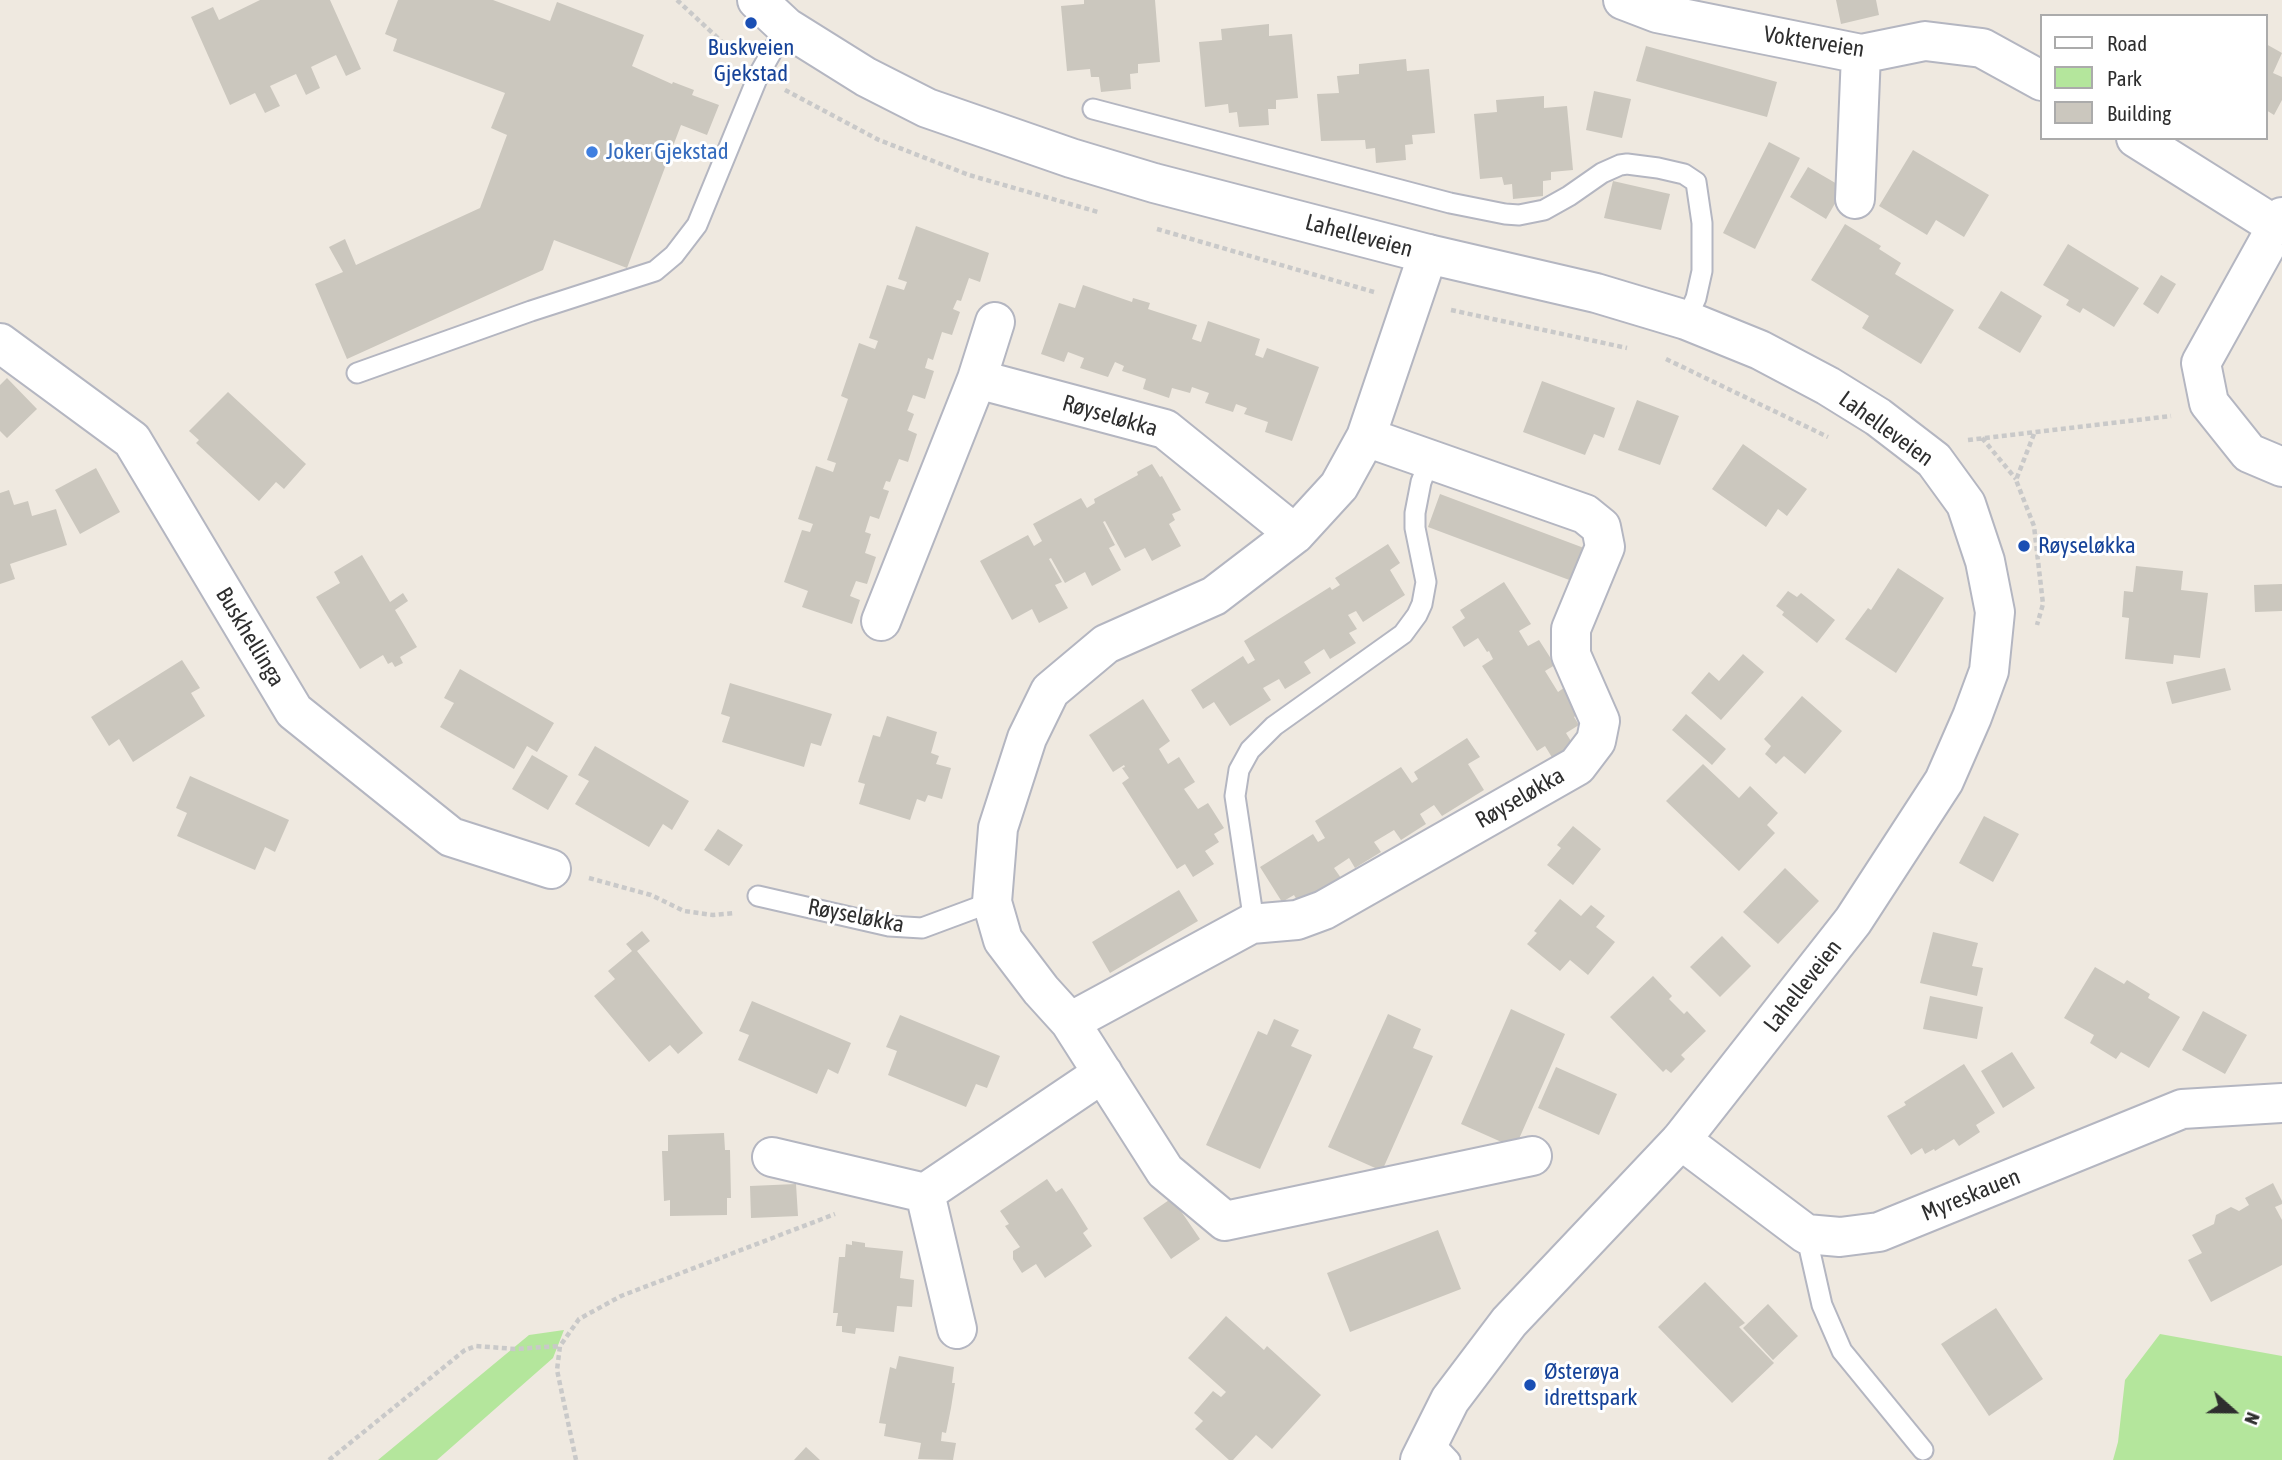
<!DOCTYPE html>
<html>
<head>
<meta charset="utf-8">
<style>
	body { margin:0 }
	#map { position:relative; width:2282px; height:1460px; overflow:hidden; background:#efe9e0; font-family:"Asap Condensed",sans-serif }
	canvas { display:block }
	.legend { position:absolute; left:2040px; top:14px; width:228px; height:126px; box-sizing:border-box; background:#fff; border:2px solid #ababab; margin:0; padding:9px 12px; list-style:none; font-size:21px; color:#2e2e2e }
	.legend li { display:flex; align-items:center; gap:14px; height:35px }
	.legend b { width:35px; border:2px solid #ababab }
	.north { position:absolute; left:2198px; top:1376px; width:70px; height:70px; -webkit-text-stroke:5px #fff; paint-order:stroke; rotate:111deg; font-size:19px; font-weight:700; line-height:28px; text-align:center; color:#2e2e2e }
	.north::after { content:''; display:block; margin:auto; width:24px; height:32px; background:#2e2e2e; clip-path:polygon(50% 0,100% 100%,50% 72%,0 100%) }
</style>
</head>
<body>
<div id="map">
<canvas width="2282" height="1460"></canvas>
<ul class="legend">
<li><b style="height:9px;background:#fff"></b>Road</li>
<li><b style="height:19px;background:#b4e69c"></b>Park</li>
<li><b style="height:19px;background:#cbc7be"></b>Building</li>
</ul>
<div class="north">N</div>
</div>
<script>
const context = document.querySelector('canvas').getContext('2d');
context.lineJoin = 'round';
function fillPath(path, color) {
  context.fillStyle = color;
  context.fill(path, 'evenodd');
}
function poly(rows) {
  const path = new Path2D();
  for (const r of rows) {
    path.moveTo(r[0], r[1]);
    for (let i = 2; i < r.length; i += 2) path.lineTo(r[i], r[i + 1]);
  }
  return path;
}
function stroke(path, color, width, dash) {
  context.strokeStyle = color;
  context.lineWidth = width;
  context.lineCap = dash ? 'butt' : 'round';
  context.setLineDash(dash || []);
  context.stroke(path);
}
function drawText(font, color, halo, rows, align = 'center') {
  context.font = font + ' "Asap Condensed",sans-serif';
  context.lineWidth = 6;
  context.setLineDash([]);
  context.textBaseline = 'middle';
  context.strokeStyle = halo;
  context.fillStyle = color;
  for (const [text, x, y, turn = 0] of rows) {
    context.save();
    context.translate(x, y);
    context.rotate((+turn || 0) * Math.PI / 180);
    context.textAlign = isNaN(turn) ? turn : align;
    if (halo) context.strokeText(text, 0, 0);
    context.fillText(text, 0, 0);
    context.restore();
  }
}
fillPath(poly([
	[564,1330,553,1358,437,1460,378,1460,529,1335],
	[2160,1334,2282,1356,2282,1460,2113,1460,2118,1442,2125,1380]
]), '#b4e69c');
fillPath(poly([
	[260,0,330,0,361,69,346,76,336,55,311,67,320,88,306,95,296,74,270,86,280,106,265,113,255,93,230,105,191,17,213,7,219,20],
	[398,0,493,0,550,21,557,2,644,35,632,66,672,84,673,82,694,90,692,95,719,105,707,135,681,125,627,268,554,240,543,270,347,359,315,284,343,272,329,247,345,239,356,265,480,208,507,135,491,128,505,93,393,51,397,39,385,34],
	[1084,0,1155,0,1160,62,1138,64,1138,73,1130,74,1131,89,1101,92,1099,77,1091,77,1090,69,1067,71,1061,6,1084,4],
	[1836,0,1876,0,1879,15,1841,24],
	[1269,24,1269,36,1292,34,1298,98,1276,100,1276,109,1268,109,1269,125,1239,127,1237,112,1229,113,1228,104,1205,107,1199,42,1222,40,1221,29],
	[2266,44,2282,53,2273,73,2282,77,2282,100,2274,115,2266,110],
	[1646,46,1777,82,1767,117,1636,81],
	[1406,59,1407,71,1429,69,1435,133,1412,135,1413,144,1405,145,1406,160,1376,163,1375,148,1366,149,1365,140,1321,141,1317,94,1339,93,1337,76,1359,74,1359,64],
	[1594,91,1631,99,1622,138,1586,130],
	[1544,96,1544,108,1567,106,1573,170,1551,172,1551,180,1543,181,1543,196,1513,199,1512,184,1504,185,1502,177,1480,179,1474,114,1497,112,1496,100],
	[1769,142,1800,158,1755,249,1723,233],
	[1913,150,1989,195,1964,237,1936,220,1927,235,1879,206],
	[1808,167,1844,188,1826,219,1790,197],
	[1613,181,1670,194,1661,230,1604,218],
	[1845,224,1881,246,1879,249,1901,263,1895,274,1954,310,1921,364,1862,328,1869,316,1811,280],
	[916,226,989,253,980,282,969,278,961,301,957,300,953,309,960,312,952,335,942,332,933,360,928,358,925,368,934,371,925,399,913,395,907,411,914,414,908,430,917,434,908,462,899,459,890,482,886,481,883,489,889,491,879,519,870,516,865,532,871,534,865,553,876,557,867,584,856,581,850,596,860,600,852,624,802,607,808,591,784,582,802,530,810,532,813,524,798,519,816,466,833,472,836,463,827,460,848,399,841,396,859,343,875,349,878,341,869,338,887,285,904,290,907,282,898,279],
	[2068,244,2139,288,2114,327,2083,308,2080,313,2066,305,2069,300,2043,285],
	[2161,275,2176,284,2158,314,2143,304],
	[1083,285,1132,302,1133,298,1150,303,1148,309,1197,325,1192,339,1201,342,1208,321,1260,339,1255,355,1263,358,1267,348,1319,367,1292,441,1265,432,1268,422,1244,414,1247,408,1236,404,1233,412,1205,403,1209,393,1192,387,1190,393,1172,388,1169,398,1143,389,1146,379,1122,371,1124,366,1115,362,1108,377,1080,368,1084,358,1068,352,1064,362,1041,354,1059,303,1075,308],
	[2001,291,2042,316,2020,353,1978,328],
	[7,378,37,409,7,438,0,431,0,385],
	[1542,381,1615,408,1604,438,1594,434,1585,455,1523,432],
	[228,392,306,464,284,489,276,482,259,501,196,443,199,440,189,431],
	[1637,400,1679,416,1660,465,1618,450],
	[1743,444,1807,489,1787,516,1778,509,1766,527,1712,489],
	[1152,464,1160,477,1162,476,1181,510,1172,514,1175,520,1169,524,1181,546,1152,561,1145,548,1125,558,1105,521,1103,522,1115,545,1109,548,1121,570,1092,586,1085,572,1065,583,1051,558,1049,559,1062,582,1055,585,1068,608,1039,623,1032,609,1012,620,980,561,1028,535,1034,546,1042,541,1033,524,1081,498,1087,508,1095,503,1094,499,1138,475,1137,472],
	[96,468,120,512,80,534,55,490],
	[9,490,14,505,28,501,32,516,56,509,67,545,10,564,15,579,0,584,0,493],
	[1440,494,1584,548,1572,581,1428,527],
	[1388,544,1400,563,1390,570,1405,595,1363,622,1356,611,1348,615,1357,629,1349,633,1356,643,1330,659,1324,649,1304,662,1311,673,1285,689,1279,679,1263,688,1271,700,1230,726,1214,702,1203,709,1191,690,1243,656,1248,664,1255,660,1244,641,1330,587,1332,590,1340,585,1335,578],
	[362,555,390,602,403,593,408,601,395,610,417,647,400,657,403,663,395,667,392,662,388,664,383,655,360,669,316,597,340,583,334,572],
	[2136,566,2183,571,2181,590,2208,593,2200,658,2174,655,2173,664,2125,659,2129,618,2122,617,2124,591,2133,592],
	[1898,568,1944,598,1896,673,1845,639,1868,608,1871,610],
	[1504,582,1531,624,1519,631,1528,646,1539,640,1555,665,1545,671,1558,692,1568,685,1584,710,1574,717,1579,725,1566,733,1574,746,1553,759,1545,746,1537,751,1482,666,1493,659,1489,651,1487,652,1478,638,1464,647,1452,627,1465,618,1460,610],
	[2282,584,2282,611,2255,612,2254,585],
	[1788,591,1797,597,1801,593,1835,620,1817,643,1782,615,1784,612,1776,606],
	[1743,654,1764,672,1721,720,1691,693,1709,672,1719,681],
	[182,660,200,688,191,693,205,716,133,762,119,739,109,746,91,717],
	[2225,668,2231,690,2172,704,2166,682],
	[460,669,554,723,537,752,527,746,514,769,440,727,454,703,444,698],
	[730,683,832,714,821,746,811,743,804,767,722,742,730,717,721,714],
	[1802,696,1842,731,1805,774,1784,756,1776,764,1765,754,1771,746,1764,739],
	[1143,699,1170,741,1159,749,1168,764,1179,757,1195,782,1184,789,1198,809,1208,803,1224,828,1214,834,1219,842,1205,851,1214,864,1193,877,1185,864,1177,869,1122,783,1129,778,1122,768,1125,767,1124,765,1113,772,1089,735],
	[1686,714,1726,749,1712,765,1672,730],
	[887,716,937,732,931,753,939,756,936,764,951,768,942,799,928,795,925,802,917,799,910,820,859,804,865,784,858,782,873,735,880,737],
	[1467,738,1480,757,1468,764,1484,790,1442,816,1434,805,1420,814,1426,824,1401,840,1394,830,1374,842,1381,852,1355,868,1349,858,1334,868,1341,878,1299,904,1294,895,1282,902,1260,867,1313,834,1318,842,1325,838,1315,821,1401,767,1412,783,1418,779,1414,772],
	[595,746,689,801,672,830,663,824,649,847,575,804,589,781,578,775],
	[532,755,568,776,548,810,512,789],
	[1703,764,1739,798,1750,786,1778,813,1767,825,1775,833,1739,871,1666,801],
	[190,776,289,820,275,852,265,847,255,870,177,836,187,813,176,808],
	[1984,816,2019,834,1993,882,1959,863],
	[1573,826,1601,849,1573,885,1547,865,1561,848,1557,845],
	[718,829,743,845,729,866,704,850],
	[1785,868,1819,901,1778,944,1743,912],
	[1179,890,1198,921,1110,973,1092,942],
	[1560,899,1581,916,1591,905,1605,916,1596,927,1615,942,1588,975,1570,960,1560,971,1527,944,1537,933,1534,931],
	[642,931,650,941,637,951,703,1033,678,1054,670,1045,649,1062,594,996,615,979,608,971,632,951,626,944],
	[1933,932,1978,943,1972,966,1983,968,1977,996,1920,983],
	[1722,936,1751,966,1720,997,1690,967],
	[2095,967,2124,984,2127,980,2150,994,2148,998,2180,1017,2149,1068,2121,1052,2116,1059,2090,1043,2094,1035,2064,1018],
	[1653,976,1672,996,1669,999,1684,1014,1687,1011,1706,1031,1681,1055,1685,1059,1671,1073,1666,1069,1663,1072,1610,1017],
	[1930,996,1983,1007,1977,1039,1923,1029],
	[752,1001,851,1043,838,1074,828,1069,817,1094,738,1060,749,1035,739,1031],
	[1511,1009,1565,1034,1515,1148,1461,1124],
	[2203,1011,2247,1035,2225,1074,2182,1050],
	[1388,1014,1421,1029,1413,1048,1433,1056,1382,1171,1328,1147],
	[900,1015,1000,1056,987,1088,976,1084,966,1107,888,1075,897,1051,886,1047],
	[1274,1019,1299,1030,1291,1046,1312,1055,1260,1169,1206,1145,1258,1031,1267,1035],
	[2012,1052,2035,1088,2003,1108,1981,1071],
	[1964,1064,1995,1113,1976,1125,1980,1132,1959,1146,1954,1139,1935,1151,1934,1149,1925,1154,1922,1148,1911,1155,1887,1116,1906,1105,1904,1102],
	[1556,1067,1617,1094,1599,1135,1538,1108],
	[724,1133,725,1150,730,1150,731,1198,727,1198,727,1215,670,1216,670,1200,664,1201,662,1151,668,1151,668,1135],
	[1047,1179,1056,1192,1062,1188,1075,1208,1088,1229,1083,1233,1092,1246,1045,1278,1036,1264,1022,1273,1013,1259,1013,1251,1020,1247,1005,1226,1009,1224,1000,1211],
	[2273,1183,2282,1201,2282,1204,2275,1207,2282,1220,2282,1265,2211,1302,2188,1260,2202,1253,2192,1235,2214,1224,2216,1215,2231,1207,2239,1211,2249,1205,2245,1198],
	[796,1184,798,1216,751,1218,750,1186],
	[1172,1198,1200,1239,1171,1259,1143,1218],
	[1438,1230,1461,1289,1350,1332,1327,1273],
	[852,1241,865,1243,865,1247,903,1251,900,1278,914,1280,912,1307,897,1306,894,1332,856,1328,855,1334,842,1332,842,1326,836,1326,838,1313,833,1313,839,1257,845,1257,846,1244,852,1245],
	[1705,1282,1745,1323,1739,1327,1774,1363,1732,1403,1658,1327],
	[1768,1304,1798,1336,1773,1360,1743,1328],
	[1996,1308,2043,1379,1989,1416,1941,1344],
	[1226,1316,1264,1350,1267,1346,1321,1395,1272,1449,1256,1435,1233,1460,1229,1460,1195,1429,1203,1421,1194,1413,1213,1391,1221,1397,1226,1392,1188,1358],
	[899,1356,954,1367,952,1383,955,1383,951,1408,946,1433,942,1432,941,1441,956,1443,953,1460,918,1459,921,1443,884,1436,886,1424,879,1423,890,1367,896,1369],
	[806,1447,820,1460,794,1460]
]), '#cbc7be');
const service = poly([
	[1093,109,1450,203,1505,214,1519,215,1544,210,1569,196,1602,173,1620,165,1627,164,1658,168,1684,174,1696,182,1702,223,1702,271,1696,298,1686,320],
	[357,373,531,311,655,271,674,255,697,225,759,74,786,27],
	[758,896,889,926,922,928,992,902],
	[1251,924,1252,909,1235,796,1239,770,1250,750,1274,726,1403,634,1417,615,1422,604,1426,582,1415,528,1415,513,1421,482,1430,459],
	[1806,1234,1822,1305,1842,1351,1923,1450],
	[1430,1439,1450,1460]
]);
const minor = poly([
	[1623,0,1657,13,1861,54,1925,41,1982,48,2042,81],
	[2136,138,2276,226],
	[1855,199,1861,54],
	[2282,217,2201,363,2209,403,2249,453,2282,467],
	[1428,254,1366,437,1339,486,1295,534,1214,596,1106,644,1050,691,1027,738,998,828,992,902,1003,940,1041,990,1070,1022,1165,1171,1225,1221,1532,1156],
	[0,343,132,440,294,711,451,837,551,869],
	[977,379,1165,429,1295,534],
	[881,621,977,379,995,322],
	[1070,1022,1251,924,1297,920,1324,910,1577,766,1596,741,1600,721,1571,655,1571,629,1605,547,1601,527,1585,514,1366,437],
	[1681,1140,1806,1234,1840,1237,1879,1232,2182,1109,2282,1103],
	[772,1157,925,1193,1103,1073],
	[925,1193,957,1329]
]);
const tertiary = poly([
	[757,0,786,27,866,77,927,108,1071,158,1154,183,1428,254,1596,293,1686,320,1760,350,1828,386,1878,417,1934,460,1966,504,1985,561,1995,612,1989,671,1972,717,1944,781,1853,921,1681,1140,1509,1322,1450,1400,1420,1460]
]);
stroke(service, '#b4b6c1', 23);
stroke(minor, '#b4b6c1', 42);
stroke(tertiary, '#b4b6c1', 42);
stroke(poly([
	[677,0,735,54],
	[785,90,879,140,969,175,1098,212],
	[1157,229,1374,292],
	[1451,310,1627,348],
	[1666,359,1828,437],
	[2034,434,2016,480,2034,526,2043,604,2037,625],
	[1982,438,2016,479],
	[1968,440,2171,416],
	[589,878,651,895,684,911,713,915,735,913],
	[329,1460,465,1350,476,1346,515,1349,560,1346],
	[576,1460,557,1370,560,1346,579,1319,621,1296,835,1214]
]), '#c9c9c9', 4.5, [5, 3.5]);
stroke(service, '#fff', 19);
stroke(minor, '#fff', 38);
stroke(tertiary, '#fff', 38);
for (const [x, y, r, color] of [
	[751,23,7,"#1a4fb4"],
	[592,152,7,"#3f7fe0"],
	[2024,546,7,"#1a4fb4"],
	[1530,1385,7,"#1a4fb4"]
]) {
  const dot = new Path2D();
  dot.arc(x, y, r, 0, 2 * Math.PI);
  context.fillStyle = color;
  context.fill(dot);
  stroke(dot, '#fff', 2.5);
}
drawText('23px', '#2e2e2e', '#fff', [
	["Vokterveien",1814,42,9],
	["Lahelleveien",1359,236,15],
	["Røyseløkka",1110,416,16],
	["Lahelleveien",1886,429,36],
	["Buskhellinga",250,637,59],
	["Røyseløkka",1520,798,-30],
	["Røyseløkka",856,916,11],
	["Lahelleveien",1803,986,-52],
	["Myreskauen",1971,1195,-22]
]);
drawText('23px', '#164399', '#fff', [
	["Buskveien",751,48,"center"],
	["Gjekstad",751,74,"center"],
	["Røyseløkka",2038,546],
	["Østerøya",1544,1372],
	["idrettspark",1544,1398]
], 'left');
drawText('23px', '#366cbe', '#fff', [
	["Joker Gjekstad",606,152]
], 'left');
</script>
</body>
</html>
